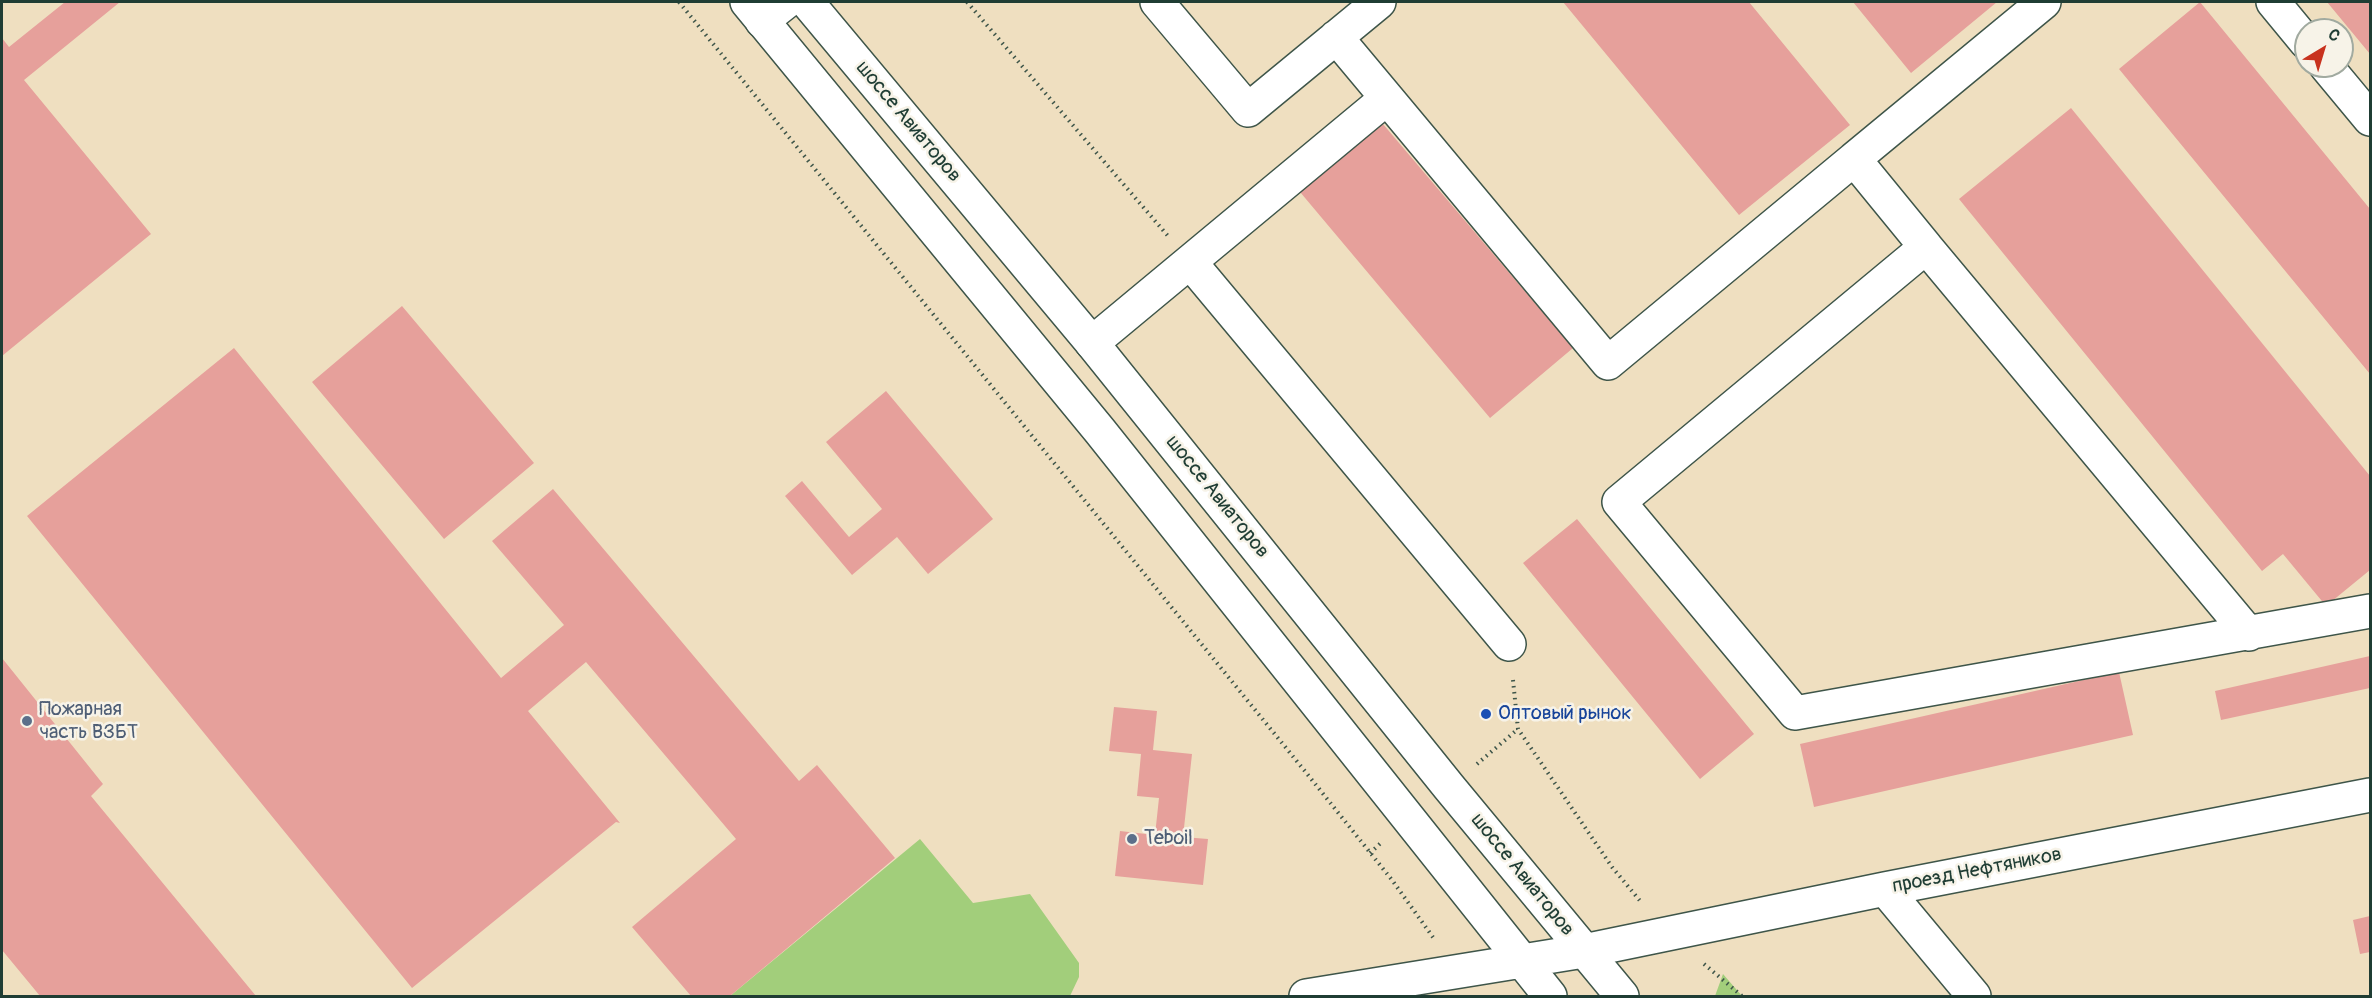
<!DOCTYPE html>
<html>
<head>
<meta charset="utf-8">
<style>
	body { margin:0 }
	#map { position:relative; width:2372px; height:998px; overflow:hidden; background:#efdfc0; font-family:Pangolin,sans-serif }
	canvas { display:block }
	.frame { position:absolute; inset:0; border:3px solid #1f3d34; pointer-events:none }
	.north { position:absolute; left:2294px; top:18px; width:60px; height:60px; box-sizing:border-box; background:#f7f3e8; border:2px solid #a1aaa0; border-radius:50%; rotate:38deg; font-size:16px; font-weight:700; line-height:24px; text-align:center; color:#1f3d34 }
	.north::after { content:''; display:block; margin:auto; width:21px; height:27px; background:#c8321e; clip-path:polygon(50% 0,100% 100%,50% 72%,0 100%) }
</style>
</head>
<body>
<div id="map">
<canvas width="2372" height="998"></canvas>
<div class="frame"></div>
<div class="north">С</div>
</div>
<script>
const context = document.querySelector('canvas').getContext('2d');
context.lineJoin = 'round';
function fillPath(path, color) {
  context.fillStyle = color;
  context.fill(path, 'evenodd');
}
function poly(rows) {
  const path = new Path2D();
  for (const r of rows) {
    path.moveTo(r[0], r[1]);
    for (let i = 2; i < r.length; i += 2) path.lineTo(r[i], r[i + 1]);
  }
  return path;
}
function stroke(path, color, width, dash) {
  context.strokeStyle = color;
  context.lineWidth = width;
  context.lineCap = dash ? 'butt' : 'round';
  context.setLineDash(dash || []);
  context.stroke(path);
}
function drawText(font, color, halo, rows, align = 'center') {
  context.font = font + ' Pangolin,sans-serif';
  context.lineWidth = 5;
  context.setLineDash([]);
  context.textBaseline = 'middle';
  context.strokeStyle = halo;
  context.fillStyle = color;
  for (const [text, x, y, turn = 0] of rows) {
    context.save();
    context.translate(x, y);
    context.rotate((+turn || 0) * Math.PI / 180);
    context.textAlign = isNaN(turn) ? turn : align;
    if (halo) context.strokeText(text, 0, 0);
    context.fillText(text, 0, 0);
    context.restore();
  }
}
fillPath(poly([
	[920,839,973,903,1030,894,1079,963,1079,977,1070,996,730,996],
	[1723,974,1742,996,1715,996]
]), '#a2ce7b');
fillPath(poly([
	[65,2,120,2,24,80,151,234,2,356,2,38,9,47],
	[1563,2,1749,2,1850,125,1739,215],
	[1853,2,1997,2,1911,73],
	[2200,2,2370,209,2370,374,2119,69],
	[2327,2,2370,2,2370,54],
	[2071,108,2370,476,2370,570,2326,606,2283,554,2262,571,1959,199],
	[1377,117,1573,348,1490,418,1295,186],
	[402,306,534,463,444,539,312,382],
	[234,348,501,678,564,625,492,541,553,489,799,781,817,765,895,858,730,996,691,996,632,927,736,839,586,662,528,711,620,823,616,822,412,988,27,516],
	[886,391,993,519,928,574,897,537,852,575,785,496,802,481,849,537,882,509,826,442],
	[1577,519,1754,734,1700,779,1523,563],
	[2370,656,2370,688,2221,720,2215,691],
	[2,658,103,784,91,796,256,996,40,996,2,950],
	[2119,672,2133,735,1814,807,1800,744],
	[1114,707,1157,711,1153,750,1192,754,1183,837,1208,839,1203,885,1115,876,1120,831,1155,835,1159,798,1137,796,1141,754,1109,751],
	[2370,916,2370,952,2360,954,2353,920]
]), '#e6a09b');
const minor = poly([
	[1157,2,1248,110,1379,2],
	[2044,2,1854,159,1926,247,1619,502,1795,713,2370,611],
	[2273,2,2306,42],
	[762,21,786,2],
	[1336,37,1387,98],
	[2326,66,2370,119],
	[1926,247,2249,634],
	[1190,262,1509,644],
	[1092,343,1387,98,1608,363,1854,159],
	[1885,889,1974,996],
	[1584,951,1885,889,2370,795]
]);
const major = poly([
	[747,2,1100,431,1550,996],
	[807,2,1092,343,1449,787,1622,996],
	[1306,996,1584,951]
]);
stroke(minor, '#3e5549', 36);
stroke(major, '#3e5549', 36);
stroke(poly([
	[679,2,1304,770,1392,880,1435,940],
	[967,2,1168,236],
	[1513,680,1518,729,1612,867,1641,902],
	[1477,764,1518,729],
	[1370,853,1383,841],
	[1704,964,1742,996]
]), '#3e5549', 4, [1.5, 4.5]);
stroke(minor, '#fff', 33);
stroke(major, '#fff', 33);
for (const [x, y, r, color] of [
	[1486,714,6,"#1a4fb4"],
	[27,721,6,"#5c6f8a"],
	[1132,839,6,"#5c6f8a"]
]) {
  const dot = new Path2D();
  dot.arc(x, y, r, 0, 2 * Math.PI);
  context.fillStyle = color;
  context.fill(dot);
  stroke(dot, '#f7f3e8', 2);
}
drawText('20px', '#1f3d34', '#f7f3e8', [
	["шоссе Авиаторов",908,122,50],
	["шоссе Авиаторов",1217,497,51],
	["проезд Нефтяников",1977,871,-11],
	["шоссе Авиаторов",1522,875,51]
]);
drawText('20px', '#4e5e75', '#f7f3e8', [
	["Пожарная",39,710],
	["часть ВЗБТ",39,733],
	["Teboil",1144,839]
], 'left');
drawText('20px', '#164399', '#f7f3e8', [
	["Оптовый рынок",1498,714]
], 'left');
</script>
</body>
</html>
